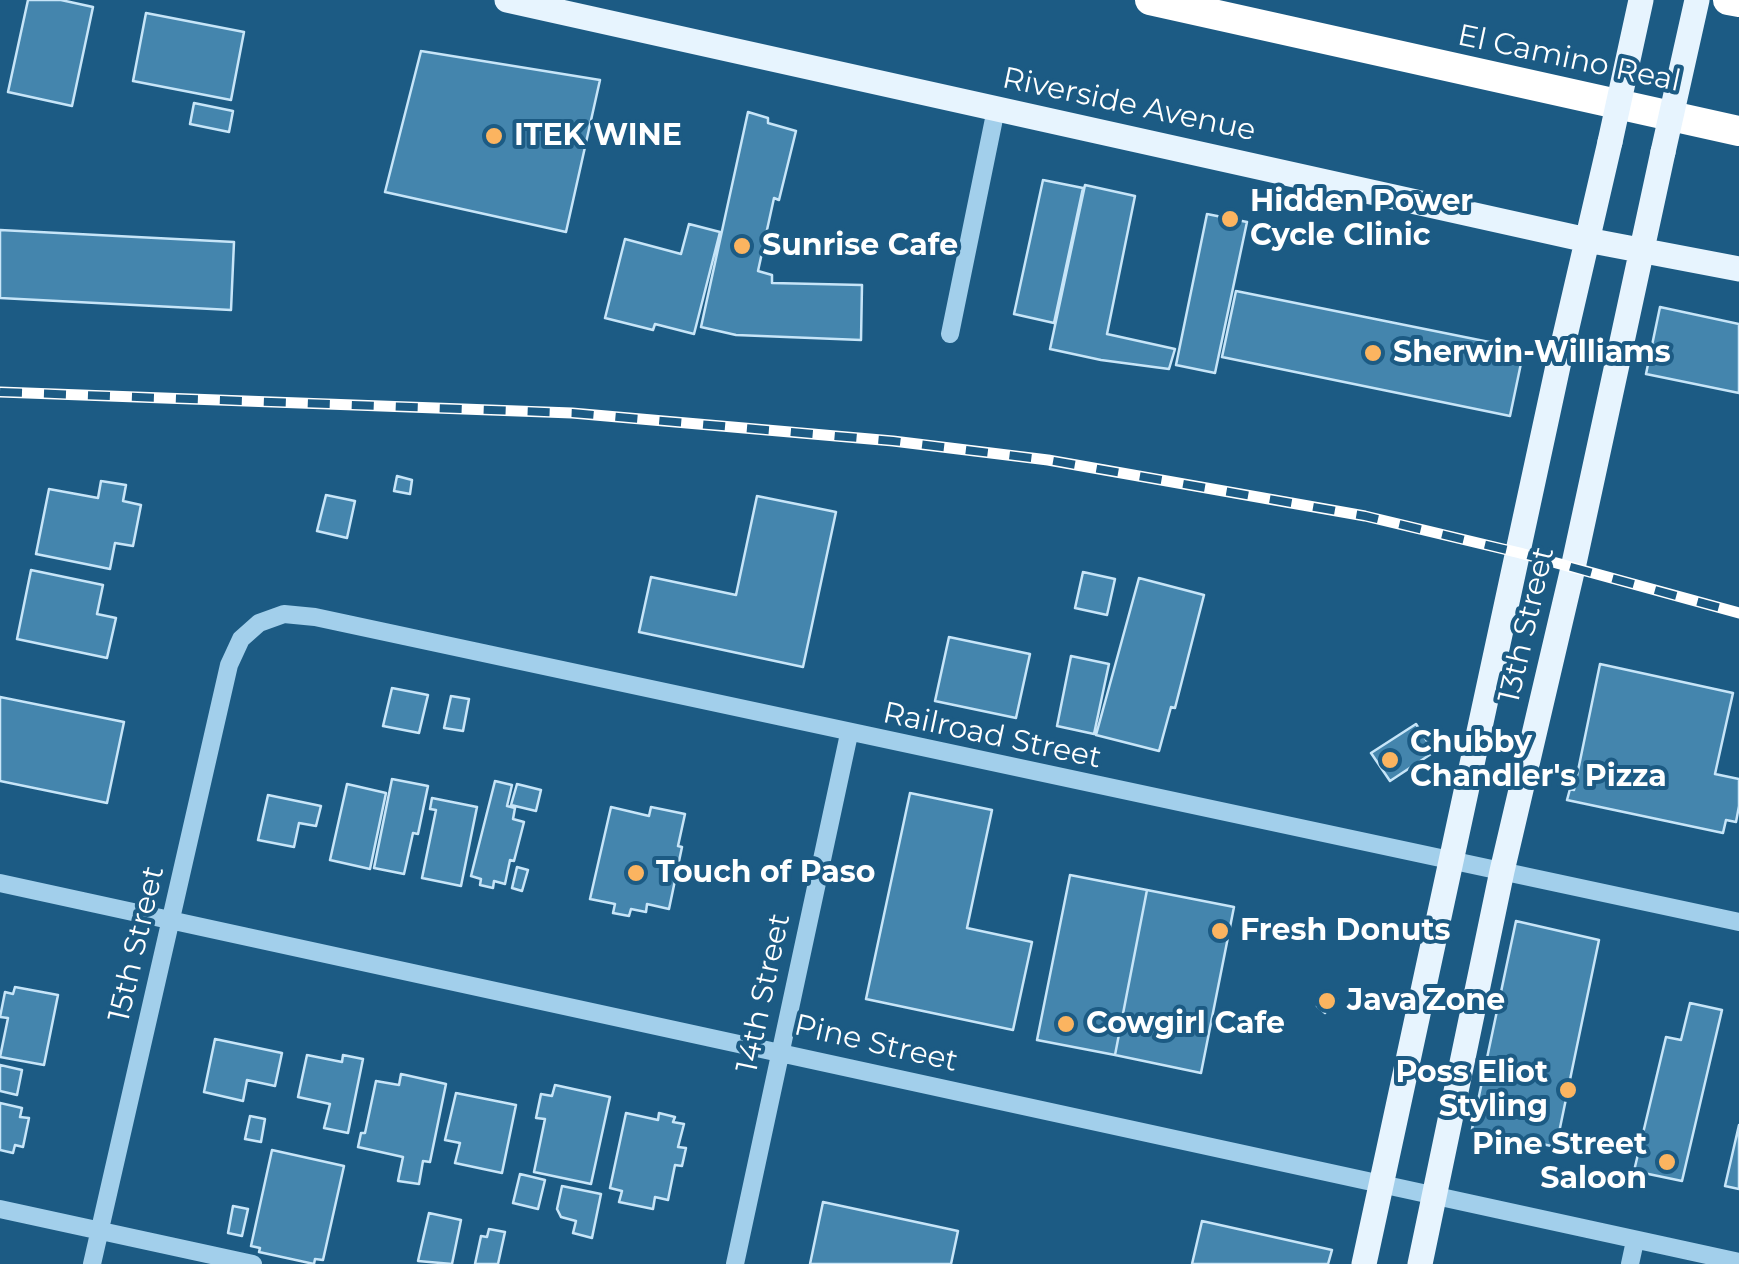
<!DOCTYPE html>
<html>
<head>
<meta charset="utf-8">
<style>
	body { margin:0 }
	canvas { display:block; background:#1c5b84 }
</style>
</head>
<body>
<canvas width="1739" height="1264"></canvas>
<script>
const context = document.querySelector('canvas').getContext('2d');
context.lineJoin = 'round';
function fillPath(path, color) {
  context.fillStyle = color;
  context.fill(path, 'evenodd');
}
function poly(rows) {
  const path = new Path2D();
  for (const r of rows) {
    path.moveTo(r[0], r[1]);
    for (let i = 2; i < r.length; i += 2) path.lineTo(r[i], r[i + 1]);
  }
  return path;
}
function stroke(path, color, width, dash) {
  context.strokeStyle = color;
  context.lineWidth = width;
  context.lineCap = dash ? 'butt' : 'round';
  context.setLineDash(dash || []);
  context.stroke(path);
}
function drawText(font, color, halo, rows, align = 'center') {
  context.font = font + ' Montserrat,sans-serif';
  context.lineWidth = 8;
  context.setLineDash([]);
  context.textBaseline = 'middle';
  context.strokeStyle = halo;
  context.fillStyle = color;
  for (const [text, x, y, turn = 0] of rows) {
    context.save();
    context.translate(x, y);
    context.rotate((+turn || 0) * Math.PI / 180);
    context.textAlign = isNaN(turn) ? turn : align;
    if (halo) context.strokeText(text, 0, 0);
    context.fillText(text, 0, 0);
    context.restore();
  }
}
const building = poly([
	[28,0,61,0,93,7,72,106,8,92,28,0],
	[146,13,244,32,231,100,133,81,146,13],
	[421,51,600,80,566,232,385,192,421,51],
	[194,103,233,111,229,132,190,124,194,103],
	[748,112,768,118,768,123,796,131,779,200,774,198,758,271,772,275,772,283,862,285,861,340,736,335,701,327,748,112],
	[1043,180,1083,188,1054,323,1014,314,1043,180],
	[1085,185,1135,196,1107,334,1175,349,1169,369,1101,360,1050,349,1085,185],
	[1207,214,1247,222,1215,373,1176,365,1207,214],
	[689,224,720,232,694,334,655,324,653,330,605,318,625,239,681,254,689,224],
	[0,230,234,242,231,310,0,298,0,230],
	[1236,291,1524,349,1510,416,1222,357,1236,291],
	[1660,307,1739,324,1739,393,1646,374,1660,307],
	[397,476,412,480,410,494,394,491,397,476],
	[101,481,126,485,123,501,141,505,133,546,115,543,110,569,36,554,49,489,98,498,101,481],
	[326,495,355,501,347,538,317,531,326,495],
	[757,496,836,512,803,667,639,632,651,577,736,595,757,496],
	[31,570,103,585,97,614,116,618,107,658,17,639,31,570],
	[1083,572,1115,579,1107,615,1075,608,1083,572],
	[1139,578,1204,595,1175,708,1171,707,1159,751,1096,735,1139,578],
	[949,637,1030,654,1016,718,935,701,949,637],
	[1071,656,1109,664,1094,734,1057,726,1071,656],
	[1600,664,1733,693,1715,774,1739,779,1739,806,1736,822,1726,820,1723,833,1567,800,1570,789,1574,790,1600,664],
	[392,688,428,695,419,733,383,726,392,688],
	[451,696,469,699,463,731,444,728,451,696],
	[0,697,124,722,107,803,0,781,0,697],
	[1416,724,1434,752,1390,781,1371,753,1416,724],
	[392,779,428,786,418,834,413,833,404,874,374,868,392,779],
	[495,781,512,785,507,806,515,808,513,819,524,822,514,861,510,860,505,884,494,881,493,888,480,885,481,879,471,876,495,781],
	[347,784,386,793,370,869,330,860,347,784],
	[517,784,541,790,536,811,511,805,517,784],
	[910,793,992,810,967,928,1032,942,1013,1030,866,999,910,793],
	[268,795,321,806,316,826,299,823,294,847,258,840,268,795],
	[432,798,477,807,461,886,422,878,436,810,430,809,432,798],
	[611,807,649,816,651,807,685,814,678,846,682,847,669,909,647,904,646,912,631,909,629,916,613,913,615,904,590,899,611,807],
	[517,867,528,870,522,891,512,888,517,867],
	[1070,875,1147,890,1115,1055,1037,1040,1070,875],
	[1147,890,1234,907,1201,1073,1115,1055,1147,890],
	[1516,921,1599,940,1556,1147,1472,1129,1516,921],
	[15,987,58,995,44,1065,0,1057,8,1018,0,1017,5,992,13,994,15,987],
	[1330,992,1337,999,1325,1013,1317,1006,1330,992],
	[1690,1003,1722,1010,1682,1181,1634,1171,1666,1037,1681,1040,1690,1003],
	[215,1039,282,1053,275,1086,247,1080,243,1101,204,1092,215,1039],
	[307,1055,342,1062,343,1055,363,1059,348,1133,324,1128,330,1104,298,1097,307,1055],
	[0,1065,22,1070,17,1095,0,1091,0,1065],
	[401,1074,446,1084,430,1162,423,1161,419,1184,398,1181,403,1157,358,1147,361,1133,365,1133,376,1081,399,1085,401,1074],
	[555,1085,610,1097,591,1184,534,1172,545,1119,536,1118,541,1094,552,1096,555,1085],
	[456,1093,516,1105,502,1173,455,1163,460,1143,445,1140,456,1093],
	[0,1103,22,1108,20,1117,29,1118,23,1147,15,1145,13,1153,0,1150,0,1103],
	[626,1113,658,1120,659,1113,675,1117,673,1122,684,1124,678,1147,686,1148,682,1166,675,1165,668,1200,655,1197,653,1209,619,1202,622,1191,610,1188,626,1113],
	[250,1116,265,1119,261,1142,245,1139,250,1116],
	[1739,1125,1739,1189,1725,1186,1739,1125],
	[272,1150,344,1166,323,1260,315,1259,314,1264,259,1252,260,1248,251,1246,272,1150],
	[520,1174,545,1180,538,1209,513,1203,520,1174],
	[562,1186,601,1194,592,1238,573,1233,576,1221,561,1217,557,1209,562,1186],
	[823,1202,958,1231,951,1264,810,1264,823,1202],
	[233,1206,248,1209,242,1236,228,1233,233,1206],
	[429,1213,461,1220,452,1264,418,1261,429,1213],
	[1202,1221,1332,1250,1328,1264,1192,1264,1202,1221],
	[489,1229,505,1232,498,1264,475,1264,481,1236,487,1237,489,1229]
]);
fillPath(building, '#4485ad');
stroke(building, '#c7e5f8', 2.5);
stroke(poly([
	[950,334,996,109],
	[0,883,1739,1262],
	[0,1209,253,1264],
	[92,1264,229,665,241,639,259,623,284,614,315,617,1739,922],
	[735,1264,849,734],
	[1630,1264,1635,1241]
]), '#a2cfeb', 18);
stroke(poly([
	[507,0,1587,240,1739,269],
	[1364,1264,1558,366,1610,142],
	[1420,1264,1502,871,1573,568,1663,152]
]), '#e7f4fe', 25);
stroke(poly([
	[1150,0,1739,131],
	[1728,0,1739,2]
]), '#fff', 30);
const rail = poly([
	[0,392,572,413,893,441,1048,460,1365,516,1520,553,1739,613]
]);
stroke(rail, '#fff', 11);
stroke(rail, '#1c5b84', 8, [22]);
stroke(poly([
	[1610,142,1641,0],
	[1663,152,1697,0]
]), '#e7f4fe', 25);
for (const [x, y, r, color] of [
	[494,136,10,"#fbb460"],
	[1230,219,10,"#fbb460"],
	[742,246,10,"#fbb460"],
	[1373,353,10,"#fbb460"],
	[1390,760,10,"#fbb460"],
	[636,873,10,"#fbb460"],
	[1220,931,10,"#fbb460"],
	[1327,1001,10,"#fbb460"],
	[1066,1024,10,"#fbb460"],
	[1568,1090,10,"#fbb460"],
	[1667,1162,10,"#fbb460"]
]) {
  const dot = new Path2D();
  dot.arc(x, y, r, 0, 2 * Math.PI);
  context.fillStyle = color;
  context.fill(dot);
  stroke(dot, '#1c5b84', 4);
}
drawText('30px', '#fff', '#1c5b84', [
	["El Camino Real",1569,59,12],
	["Riverside Avenue",1129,105,12],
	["13th Street",1527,625,-77],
	["Railroad Street",992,736,12],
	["15th Street",137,944,-77],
	["14th Street",764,993,-78],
	["Pine Street",876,1044,13]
]);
drawText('bold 30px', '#fff', '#1c5b84', [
	["ITEK WINE",514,136],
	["Hidden Power",1250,202],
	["Cycle Clinic",1250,236],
	["Sunrise Cafe",762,246],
	["Sherwin-Williams",1393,353],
	["Chubby",1410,743],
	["Chandler's Pizza",1410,777],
	["Touch of Paso",656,873],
	["Fresh Donuts",1240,931],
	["Java Zone",1347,1001],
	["Cowgirl Cafe",1086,1024],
	["Poss Eliot",1548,1073,"right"],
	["Styling",1548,1107,"right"],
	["Pine Street",1647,1145,"right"],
	["Saloon",1647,1179,"right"]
], 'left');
</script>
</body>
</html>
